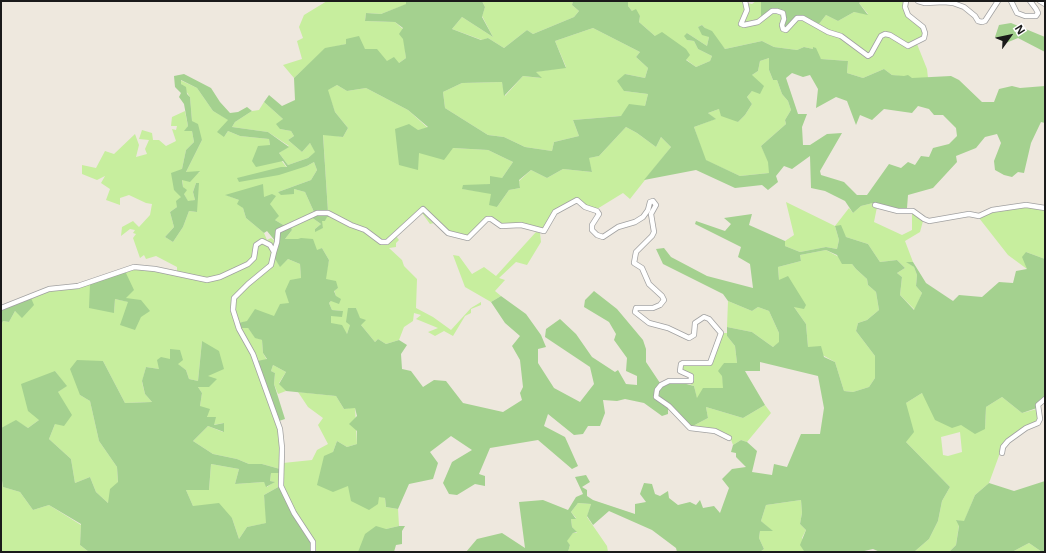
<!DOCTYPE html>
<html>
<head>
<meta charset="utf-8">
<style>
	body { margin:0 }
	#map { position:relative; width:1046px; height:553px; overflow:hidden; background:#eee8de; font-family:"Noto Sans",sans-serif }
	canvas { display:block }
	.frame { position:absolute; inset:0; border:2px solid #1a1a1a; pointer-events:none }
	.north { position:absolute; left:990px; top:16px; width:40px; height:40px; -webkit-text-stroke:3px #fff; paint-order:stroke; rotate:57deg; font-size:11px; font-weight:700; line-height:16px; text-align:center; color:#1a1a1a }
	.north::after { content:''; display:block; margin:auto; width:14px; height:18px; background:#1a1a1a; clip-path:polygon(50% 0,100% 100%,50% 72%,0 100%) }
</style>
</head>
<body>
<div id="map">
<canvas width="1046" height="553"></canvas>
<div class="frame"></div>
<div class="north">N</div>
</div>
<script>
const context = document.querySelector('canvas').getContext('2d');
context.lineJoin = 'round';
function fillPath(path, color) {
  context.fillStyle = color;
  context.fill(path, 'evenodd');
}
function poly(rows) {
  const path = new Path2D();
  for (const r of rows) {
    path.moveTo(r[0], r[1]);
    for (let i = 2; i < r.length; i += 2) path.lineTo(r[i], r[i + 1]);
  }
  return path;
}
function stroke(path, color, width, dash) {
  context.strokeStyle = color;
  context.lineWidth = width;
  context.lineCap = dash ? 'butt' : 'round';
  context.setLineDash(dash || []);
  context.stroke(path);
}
fillPath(poly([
	[327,1,406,1,407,4,381,14,366,13,365,21,395,22,403,29,406,58,399,63,387,61,365,49,346,44,325,49,294,78,283,65,302,59,297,41,303,38,299,27,304,15],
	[482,1,573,1,572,5,579,11,574,17,533,34,527,30,504,48,488,38,482,40,452,29,462,17,493,37,482,16,485,7],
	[628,1,743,1,745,9,740,25,744,27,772,13,777,12,800,19,840,37,863,56,868,58,882,37,885,35,889,36,900,44,907,47,917,44,927,69,928,78,912,78,892,75,884,69,863,78,847,73,848,61,821,59,813,49,804,47,797,50,774,47,762,41,725,49,702,25,698,27,709,37,707,46,687,33,687,40,694,41,698,49,712,56,710,61,696,67,655,36,639,22,640,16,632,11,628,6],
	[756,1,761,1,761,18,744,24,743,21,747,3,752,4],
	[862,1,905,1,904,7,921,28,924,33,922,38,908,44,884,32,868,54,819,24,826,15,838,21,854,12,868,14,859,3],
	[593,28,640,52,636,57,648,68,645,78,625,74,624,91,648,94,645,106,621,116,573,120,579,136,554,142,552,151,525,147,504,137,488,135,445,108,443,92,462,83,502,82,505,96,523,76,541,78,535,72,566,67,555,41],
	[769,58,769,70,773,80,777,80,782,94,788,101,791,110,785,120,786,124,761,146,769,162,769,173,740,176,705,160,694,127,715,119,708,113,719,109,738,122,745,115,752,104,747,97,752,91,752,75,758,71,760,61],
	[180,80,197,88,213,111,229,120,224,137,228,131,240,136,269,139,270,145,287,168,238,178,307,166,314,162,317,170,311,180,278,192,294,194,294,189,305,192,314,212,285,226,275,220,270,204,264,197,226,195,239,200,243,208,246,218,264,233,267,240,271,238,276,242,274,248,271,244,261,239,252,257,247,262,220,276,207,279,177,273,177,267,156,256,146,259,144,255,140,258,133,238,136,234,133,233,135,230,130,229,121,236,122,227,133,221,139,227,150,215,152,204,146,203,129,195,120,198,120,205,106,200,110,189,101,183,105,176,97,180,82,174,82,165,96,168,105,151,114,154,135,134,139,145,136,157,147,154,145,149,149,140,139,139,142,130,152,133,153,140,159,140,166,146,176,141,172,129,176,130,177,126,171,126,172,117,185,111,188,126,185,131,192,131,194,142,186,150,182,169,181,197,177,207,170,212,174,227,165,237,173,242,183,227,189,211,197,212,196,183,193,192,195,200,188,202,184,194,182,179,200,172,186,172,202,140,192,121,190,97,181,84],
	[337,85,347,91,366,88,408,110,428,128,418,130,419,153,453,148,488,150,513,162,502,178,490,184,463,189,491,193,497,207,509,190,520,188,519,181,531,170,547,178,563,169,592,172,588,158,599,156,626,127,637,133,656,147,661,137,671,147,630,199,623,193,597,209,586,206,578,198,573,199,554,211,543,230,521,223,502,225,491,218,467,236,448,232,429,214,427,209,422,207,386,240,382,241,328,212,323,134,343,137,348,128,335,112,327,90],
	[264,102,283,119,280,129,291,131,294,136,288,140,302,152,310,143,316,152,308,158,288,165,279,153,289,146,268,132,232,127,235,122,252,111,259,110],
	[786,202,835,226,849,208,853,213,861,206,873,203,877,207,874,222,902,235,912,230,912,212,923,221,920,232,905,241,913,262,907,262,914,267,917,275,916,286,922,293,915,310,900,295,902,277,897,273,905,268,897,260,880,262,868,244,846,237,835,226,839,240,837,249,826,247,800,252,785,246,785,241,794,235],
	[1026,207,1045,210,1045,259,1026,252,1027,269,1008,255,979,218,992,212],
	[424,211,426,216,434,223,430,224,422,213,396,236,399,240,396,243,396,247,389,248,402,260,404,266,417,279,416,308,433,317,451,330,471,308,481,302,481,305,471,309,471,313,465,316,453,336,444,331,435,336,428,332,438,328,416,319,421,315,414,313,413,321,404,327,399,340,386,344,378,339,375,342,361,325,356,308,347,334,330,324,331,316,343,311,332,310,329,303,336,296,334,290,338,288,325,279,329,260,322,248,317,251,298,239,285,239,292,230,291,227,311,217,321,224,315,229,323,228,321,221,325,221,326,217,333,217,364,231,381,244],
	[536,232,540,233,541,242,527,265,516,262,499,278,505,280,495,291,501,296,491,302,465,287,453,255,459,256,472,274,484,267,496,276],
	[262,243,269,246,272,252,270,264,232,298,231,311,252,355,279,429,281,448,280,469,262,464,249,464,237,459,213,454,193,441,208,426,223,432,224,423,213,425,200,406,202,393,198,387,207,376,202,341,198,381,189,379,186,370,170,359,159,369,146,367,142,382,145,394,152,402,125,403,103,361,80,395,90,401,99,441,117,467,118,483,108,503,96,492,90,477,75,483,71,459,49,439,55,424,58,392,66,386,55,371,39,420,28,428,16,421,1,428,1,325,3,321,9,322,15,311,22,317,31,298,50,290,90,284,114,313,115,299,129,302,141,317,126,298,125,271,134,268,155,271,207,282,249,265,258,246],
	[826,250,852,264,856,269,867,279,868,285,876,292,879,310,867,320,858,323,856,331,875,356,875,378,869,387,853,392,844,391,835,362,808,347,806,324,794,307,779,280,778,267,801,261,800,255],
	[275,259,280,266,288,259,300,264,301,278,289,303,275,317,238,323,234,310,235,299,249,284,273,266],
	[728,301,752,311,758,307,769,311,779,333,779,343,773,347,752,332,727,327],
	[240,328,248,328,255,337,262,340,263,353,267,360,257,361],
	[723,333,727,333,727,336,735,346,737,363,724,363,722,376,724,388,697,399,694,386,689,384,692,382,694,377,682,370,682,365,708,365],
	[273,365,286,372,279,383,286,391,278,394,274,384,275,373,271,371],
	[298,392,336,396,344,409,355,407,357,444,347,447,337,441,333,452,348,486,385,498,386,507,398,509,399,526,386,529,358,552,315,552,315,541,296,512,283,485,283,463,312,460,317,450,328,444,318,425,323,418,308,407],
	[922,393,961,425,985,429,986,407,1002,397,1022,413,1037,409,1038,418,1037,422,1004,442,989,483,975,495,964,522,957,520,959,525,956,545,949,552,914,552,929,539,938,521,942,501,950,487,906,442,906,403],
	[960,432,962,452,948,456,943,455,941,437],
	[765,405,771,413,747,442,741,440,733,445,730,437,716,430,691,427,708,418,706,407,743,418],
	[211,464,239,469,235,484,264,482,267,487,274,482,270,481,271,473,280,473,280,486,264,495,267,523,247,527,239,539,232,518,193,506,186,490,209,490],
	[1,474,3,487,20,492,33,510,49,505,81,525,80,545,89,552,1,552],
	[801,500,802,513,800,524,806,530,802,538,809,550,807,552,760,552,764,549,759,538,760,531,772,531,761,521,766,505],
	[578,503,591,504,587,517,607,546,608,552,568,552,570,545,566,541,573,533,577,533,572,527,571,519,576,518,571,512],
	[1029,543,1042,552,1012,552]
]), '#c7ee9e');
fillPath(poly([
	[406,1,482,1,485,7,482,17,493,37,462,17,452,29,481,40,488,38,504,48,527,30,533,34,574,17,579,11,572,5,573,1,628,1,628,6,632,11,636,9,640,16,639,22,655,36,662,32,686,49,690,55,686,60,696,67,710,61,712,56,698,49,694,41,687,40,684,36,687,33,707,46,709,37,702,35,698,27,702,25,705,28,712,31,725,49,762,41,774,47,797,50,804,47,813,49,813,47,816,48,821,59,848,61,847,73,863,78,884,69,892,75,904,76,908,75,912,78,951,76,959,80,982,102,994,102,999,89,1012,86,1020,88,1045,86,1045,123,1041,122,1031,143,1024,173,1018,172,1012,177,1004,175,995,170,994,161,1001,143,997,134,985,137,976,148,956,156,957,162,933,188,908,195,907,208,898,209,873,203,861,206,853,213,845,201,825,191,811,188,810,156,792,169,784,166,776,176,778,182,768,190,762,185,735,188,696,170,644,180,671,147,661,137,656,147,637,133,626,127,599,156,589,158,592,172,563,169,547,178,531,170,519,180,520,188,509,190,497,207,489,205,491,194,462,189,463,185,490,184,490,176,502,178,513,162,488,150,453,148,444,160,419,153,418,170,399,165,395,129,409,124,418,130,428,127,408,110,366,88,347,91,337,85,328,90,335,112,348,128,343,137,323,135,328,212,314,212,305,192,294,189,294,194,281,195,278,192,311,180,317,170,314,162,307,166,279,175,239,182,237,178,281,167,287,167,283,161,256,167,252,161,258,146,270,145,269,139,240,136,228,131,224,137,217,132,228,120,213,111,197,88,181,80,181,84,186,87,187,94,190,97,192,121,198,124,202,140,186,172,200,171,190,182,182,180,183,187,187,190,184,194,188,201,195,200,193,192,196,183,199,183,197,212,189,211,183,227,173,242,165,237,174,227,170,212,177,207,176,201,181,197,174,190,171,173,182,169,186,150,194,142,192,131,184,131,188,126,184,104,179,97,181,93,175,87,174,76,184,74,211,88,220,102,230,113,238,112,247,107,252,111,235,122,232,127,268,132,289,147,279,153,288,165,308,158,315,152,310,143,302,152,288,140,294,136,291,131,280,129,276,124,283,119,264,102,269,95,282,106,295,100,294,78,325,48,346,44,346,39,359,36,365,49,377,49,387,61,394,57,399,63,406,58,403,39,399,34,403,28,395,22,365,21,366,13,381,14,406,4],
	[593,28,640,52,636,57,648,68,645,78,625,74,617,81,624,91,648,94,645,106,629,104,621,116,573,120,579,136,554,142,552,151,525,147,504,137,488,135,445,108,443,92,462,83,502,82,504,96,523,76,542,78,536,72,566,68,555,41],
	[769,58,769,70,773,80,777,80,782,94,788,101,791,110,785,120,786,124,761,146,768,162,769,173,740,176,706,160,694,127,716,119,708,113,719,109,721,116,738,122,745,115,752,104,747,97,752,91,760,94,764,86,752,75,758,71,760,61],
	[792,73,803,77,810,75,818,89,816,108,836,97,847,101,856,125,860,115,872,120,884,109,912,113,918,106,929,109,934,115,943,115,956,128,957,136,949,144,933,148,929,157,921,156,915,165,908,162,901,168,889,164,867,195,857,195,844,182,821,175,820,171,842,133,827,134,810,145,803,145,802,127,807,114,798,114,786,78],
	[761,1,862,1,859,3,868,15,854,12,838,21,826,15,819,24,800,16,785,28,783,25,786,19,778,9,761,18],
	[1011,23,1045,37,1045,52,1018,38,1006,43,995,37,999,25],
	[263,184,264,197,272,194,276,196,270,204,279,216,275,220,285,226,276,230,276,242,267,231,264,233,246,218,243,208,237,204,239,200,225,195],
	[317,214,327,215,333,217,327,217,325,221,322,221,323,228,315,232,315,229,321,224,311,217],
	[752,214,749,225,785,241,785,246,800,252,826,247,837,249,839,240,835,226,841,225,846,237,868,244,880,262,897,260,905,268,897,273,902,277,900,295,914,310,922,293,916,286,917,275,914,267,906,262,913,262,926,283,953,301,959,295,982,297,999,282,1013,283,1016,271,1027,269,1022,257,1026,252,1045,259,1045,398,1039,401,1037,408,1022,413,1002,397,986,407,985,429,975,434,961,425,952,428,935,420,922,393,906,403,914,432,906,442,950,487,942,501,938,521,929,539,914,552,880,552,873,549,860,552,804,551,800,545,806,530,800,524,802,513,801,500,766,505,761,521,773,531,760,531,759,538,764,549,760,552,677,552,676,548,652,530,609,511,593,525,587,516,591,504,578,503,571,512,576,519,571,519,572,527,577,532,573,533,567,541,570,545,568,552,466,552,477,539,502,533,525,548,519,502,543,500,568,510,576,497,583,494,575,477,586,475,590,482,582,487,587,490,587,496,593,500,635,514,635,504,646,502,640,494,644,483,652,484,655,494,660,496,668,491,669,498,678,505,690,502,696,505,700,500,703,508,714,506,720,513,729,488,722,479,732,469,746,467,736,457,736,453,731,452,733,445,741,440,747,442,757,451,752,472,772,475,774,464,787,467,801,434,820,434,824,408,818,376,760,362,760,371,745,371,765,405,743,418,706,407,708,418,691,427,657,394,662,386,675,381,694,386,697,398,703,388,723,388,722,376,718,371,724,363,737,363,735,346,727,336,727,327,752,332,773,347,779,342,779,333,769,311,758,307,752,311,728,301,723,294,663,264,656,249,664,248,671,257,707,276,753,288,750,264,738,257,741,247,695,224,696,221,725,231,731,224,724,218],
	[826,250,837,255,842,264,852,264,856,269,867,279,868,285,876,292,879,310,867,320,858,323,856,331,875,356,875,378,869,387,853,392,844,391,835,362,824,357,821,346,808,347,806,324,794,307,804,309,806,305,788,276,779,280,778,267,801,261,800,255],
	[291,227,292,230,285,239,298,239,301,238,313,239,317,250,322,248,329,260,326,279,336,281,338,288,334,291,336,296,341,299,339,304,331,301,329,303,332,310,343,311,342,317,331,316,331,323,342,325,347,334,350,325,346,322,348,308,356,308,360,318,366,320,361,325,375,342,378,339,386,344,399,340,407,345,401,354,402,369,411,371,423,387,434,380,446,381,463,403,503,412,522,400,520,393,523,387,520,360,512,346,520,336,505,323,491,302,501,296,526,314,541,335,546,347,538,349,538,363,554,388,580,402,594,384,590,367,545,337,546,329,560,319,576,334,592,357,615,372,618,370,626,384,637,385,637,376,626,371,627,358,614,340,616,334,609,322,584,307,585,300,594,291,617,309,643,340,646,349,646,362,660,383,655,389,654,394,655,398,668,407,668,414,662,416,644,403,625,399,617,401,603,400,605,413,600,426,588,426,583,434,574,435,548,414,544,426,565,437,578,466,572,469,538,440,490,448,479,474,485,476,485,486,475,484,457,495,449,494,443,483,452,462,472,450,451,436,430,452,438,463,433,479,409,484,398,509,386,507,385,498,379,497,378,504,369,510,351,501,348,486,333,492,317,485,324,456,333,452,337,441,347,447,357,444,357,431,349,424,357,416,355,408,344,409,336,396,286,391,279,384,286,372,273,365,271,371,275,373,274,384,285,419,279,421,257,361,267,359,263,353,262,340,255,338,248,328,240,328,238,323,247,321,255,309,274,316,280,304,289,303,285,291,290,280,301,278,300,264,288,259,280,267,275,259,275,253,279,232],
	[125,271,134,290,126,298,141,300,150,311,141,317,135,330,120,325,128,302,115,299,114,313,89,308,90,284],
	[31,298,34,305,22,318,15,311,9,322,3,321,1,325,1,310],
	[202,341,219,351,224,369,208,376,217,379,209,387,198,387,202,393,200,406,210,409,207,417,216,417,214,425,224,423,224,432,208,426,193,441,213,454,237,459,249,464,262,464,280,469,280,473,271,473,270,481,275,482,266,487,264,482,235,484,239,469,211,464,209,490,186,490,193,506,219,503,232,518,239,539,247,527,266,523,264,495,280,486,312,542,312,552,89,552,80,545,81,524,49,505,33,510,20,492,3,487,1,474,1,428,16,420,28,428,39,420,28,411,21,384,55,371,67,386,58,392,72,415,64,426,55,424,49,439,71,459,75,483,90,477,96,492,108,503,110,489,118,482,117,467,99,441,90,401,80,395,70,369,77,360,103,361,125,403,152,402,145,394,142,381,146,367,159,369,157,360,161,357,170,359,170,349,180,350,183,360,178,364,186,370,189,379,198,381],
	[1045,481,1045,552,1042,552,1029,543,1012,552,949,552,956,545,959,526,956,520,964,521,975,495,989,483,1014,491],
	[376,526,386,529,399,526,405,526,402,531,402,544,396,545,394,552,358,552,365,534]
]), '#a4d18f');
const minor = poly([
	[745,1,747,10,741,24,744,25,758,22,772,11,777,11,783,13,784,19,782,25,783,29,786,30,797,18,803,18,828,32,841,36,868,56,871,54,881,36,885,34,890,35,908,46,924,38,925,33,923,27,908,15,905,7,906,1],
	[918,1,925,3,944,2,953,3,964,7,975,16,978,21,982,22,985,21,998,1],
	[1011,1,1017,13,1025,16,1036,16,1038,13,1036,9,1030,1],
	[1040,1,1045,4],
	[875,205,898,211,913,211,924,219,929,221,969,214,979,216,992,210,1026,205,1045,208],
	[274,252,277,242,278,231,317,213,328,213,351,225,365,230,381,242,387,242,423,209,448,233,468,238,487,219,491,219,501,226,521,225,544,231,555,212,577,200,585,207,597,211,599,214,592,225,592,230,597,235,603,237,618,227,635,222,643,217,648,210,650,202,653,201,656,205,651,214,654,232,652,236,636,252,634,263,642,268,649,284,662,296,664,300,660,305,653,308,636,308,635,312,649,323,668,328,689,338,694,335,695,323,704,317,709,319,721,333,710,363,683,363,681,364,680,371,691,376,691,381,669,381,661,385,657,390,656,397,669,406,690,428,715,431,729,438],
	[1,308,49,289,78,286,134,267,155,269,207,280,220,277,248,264,254,258,256,245,262,241,270,245,274,252,271,265,248,284,234,298,233,310,239,329,253,354,280,429,282,448,281,486,294,513,313,542,313,552],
	[1002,453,1003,447,1008,441,1026,428,1038,423,1040,419,1038,405,1045,399]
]);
stroke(minor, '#a1a1a1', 6);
stroke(minor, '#fff', 4.5);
</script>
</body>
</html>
